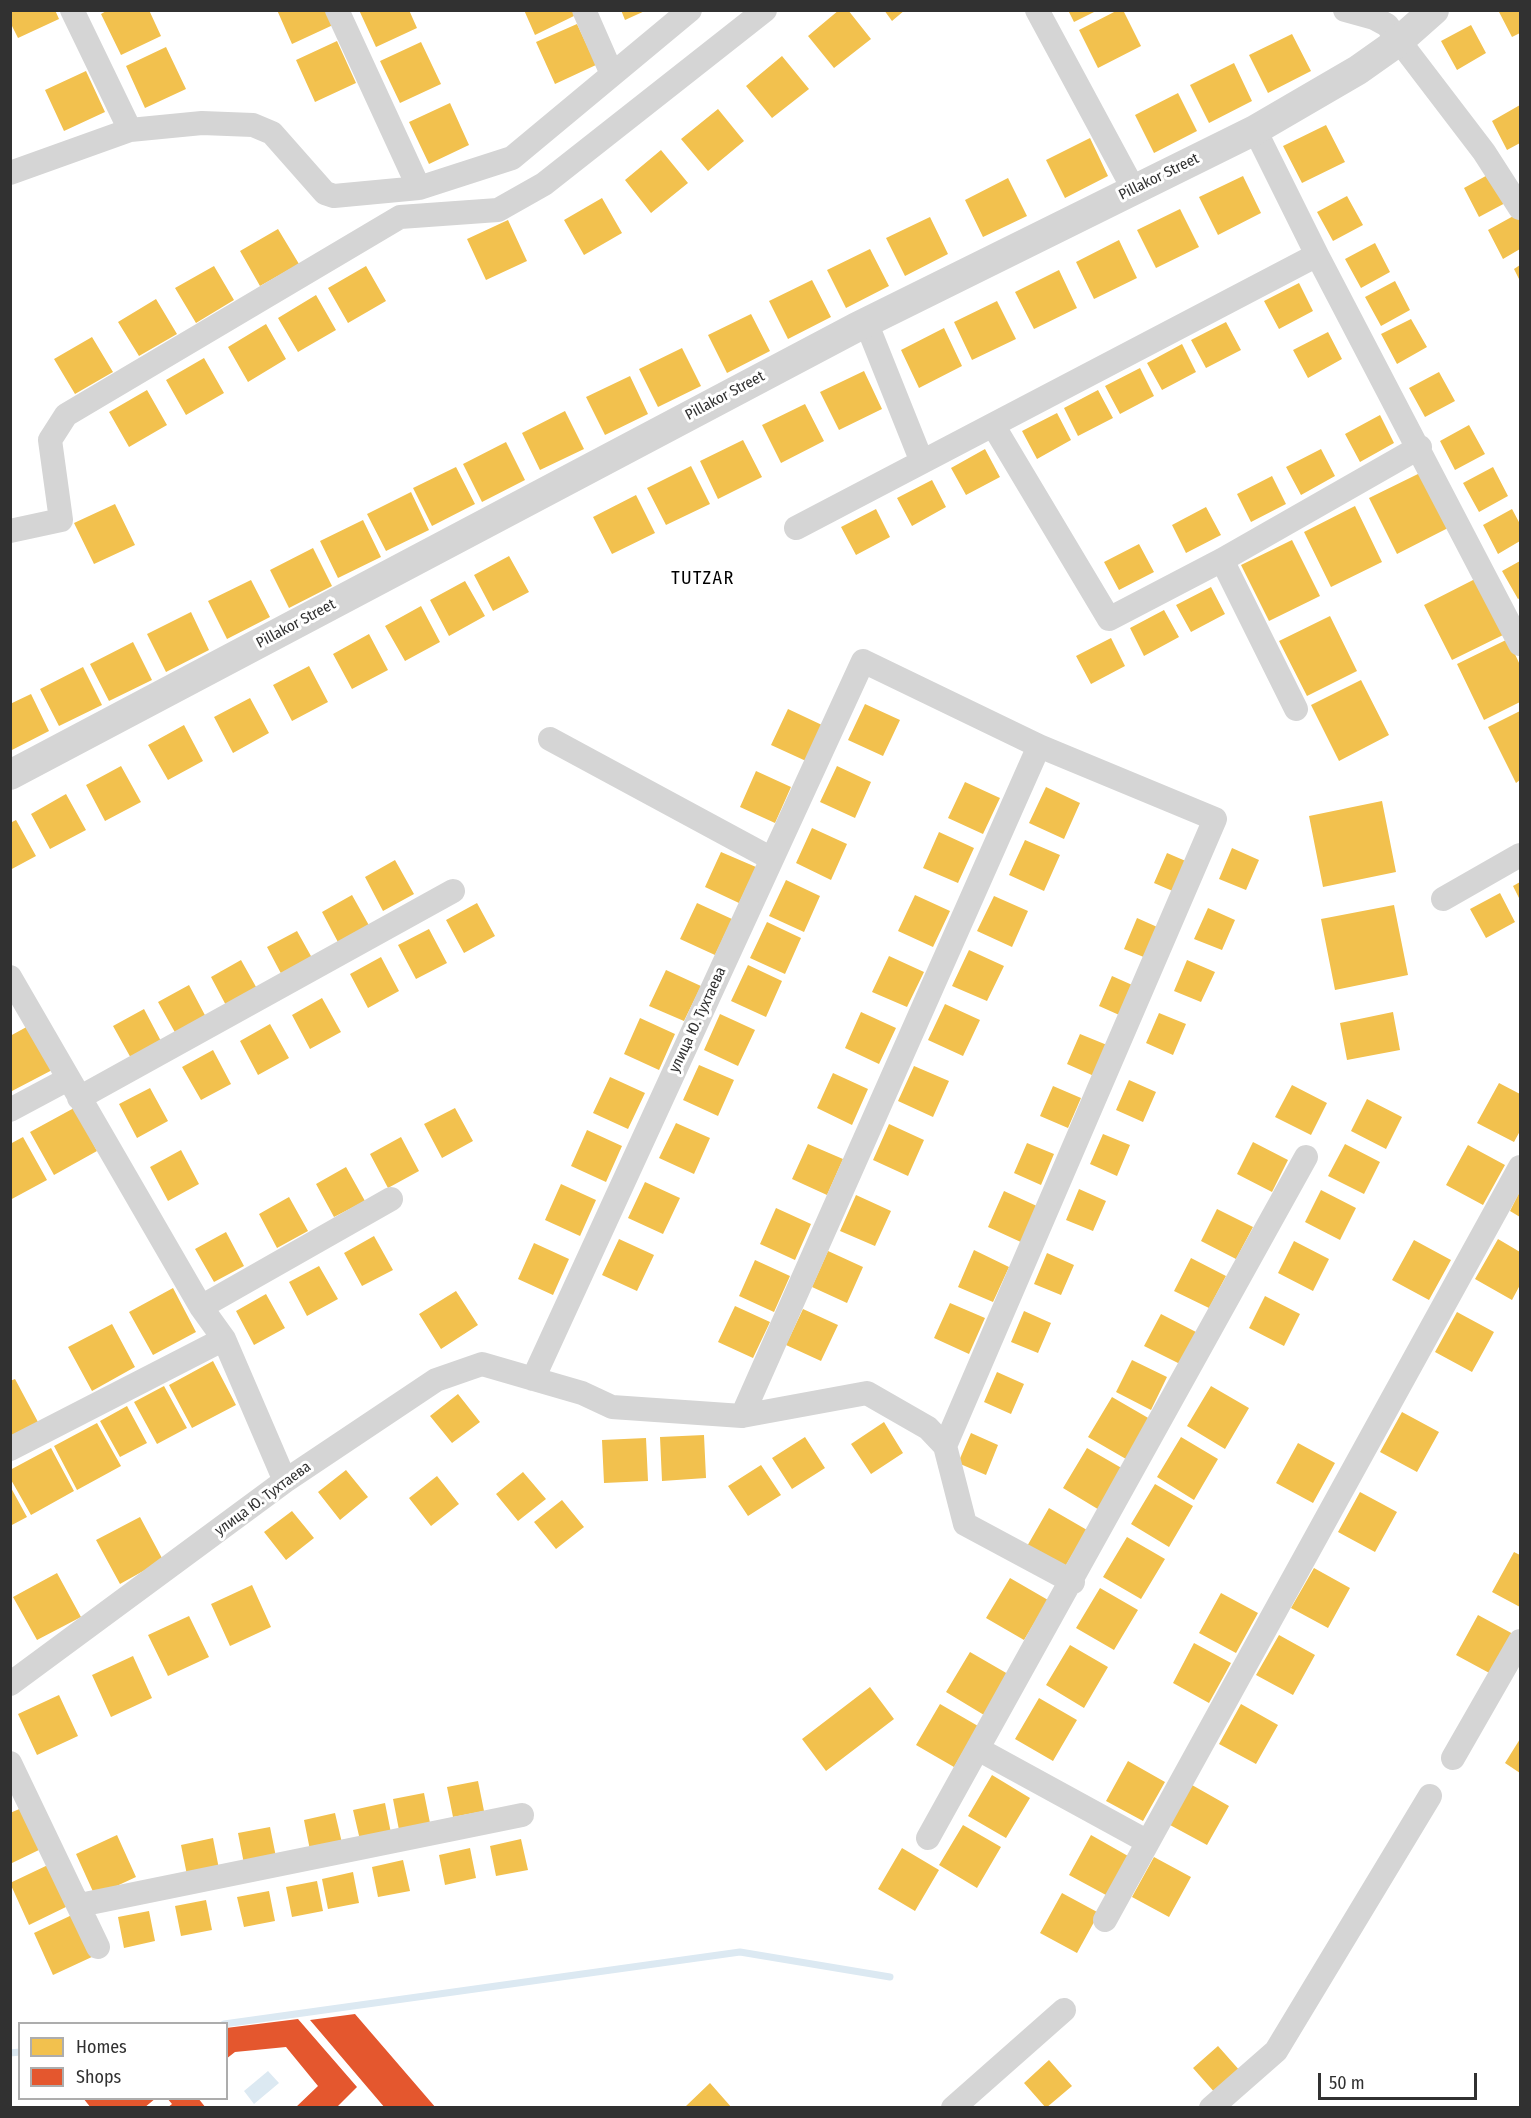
<!DOCTYPE html>
<html>
<head>
<meta charset="utf-8">
<style>
	body { margin:0 }
	#map { position:relative; width:1531px; height:2118px; overflow:hidden; background:#fff; font-family:"Fira Sans Condensed",sans-serif }
	canvas { display:block }
	.frame { position:absolute; inset:0; border:12px solid #313131; pointer-events:none }
	.legend { position:absolute; left:18px; top:2022px; width:210px; height:78px; box-sizing:border-box; background:#fff; border:2px solid #adadad; margin:0; padding:8px 10px; list-style:none; font-size:18px; color:#313131 }
	.legend li { display:flex; align-items:center; gap:12px; height:30px }
	.legend b { width:30px; border:2px solid #adadad }
	.scale { position:absolute; left:1318px; top:2073px; width:159px; height:27px; box-sizing:border-box; border:3px solid #313131; border-top:0; padding-left:8px; font-size:18px; line-height:21px; white-space:nowrap; color:#313131; -webkit-text-stroke:4px #fff; paint-order:stroke }
</style>
</head>
<body>
<div id="map">
<canvas width="1531" height="2118"></canvas>
<div class="frame"></div>
<ul class="legend">
<li><b style="height:16px;background:#f2c14e"></b>Homes</li>
<li><b style="height:16px;background:#e4572e"></b>Shops</li>
</ul>
<div class="scale">50 m</div>
</div>
<script>
const context = document.querySelector('canvas').getContext('2d');
context.lineJoin = 'round';
function fillPath(path, color) {
  context.fillStyle = color;
  context.fill(path, 'evenodd');
}
function poly(rows) {
  const path = new Path2D();
  for (const r of rows) {
    path.moveTo(r[0], r[1]);
    for (let i = 2; i < r.length; i += 2) path.lineTo(r[i], r[i + 1]);
  }
  return path;
}
function stroke(path, color, width, dash) {
  context.strokeStyle = color;
  context.lineWidth = width;
  context.lineCap = dash ? 'butt' : 'round';
  context.setLineDash(dash || []);
  context.stroke(path);
}
function drawText(font, color, halo, rows, align = 'center') {
  context.font = font + ' "Fira Sans Condensed",sans-serif';
  context.lineWidth = 6;
  context.setLineDash([]);
  context.textBaseline = 'middle';
  context.strokeStyle = halo;
  context.fillStyle = color;
  for (const [text, x, y, turn = 0] of rows) {
    context.save();
    context.translate(x, y);
    context.rotate((+turn || 0) * Math.PI / 180);
    context.textAlign = isNaN(turn) ? turn : align;
    if (halo) context.strokeText(text, 0, 0);
    context.fillText(text, 0, 0);
    context.restore();
  }
}
fillPath(poly([
	[268,2071,279,2083,254,2104,244,2091]
]), '#dce9f2');
fillPath(poly([
	[10,10,55,10,59,19,18,38,10,22],
	[108,10,149,10,161,36,121,55,101,14],
	[277,10,327,10,333,25,292,44],
	[359,10,409,10,417,28,376,47],
	[524,10,574,10,576,15,535,35],
	[621,10,647,10,625,20],
	[839,10,848,10,871,39,834,68,808,36],
	[884,10,905,10,892,21],
	[1068,10,1098,10,1074,22],
	[1118,10,1123,10,1141,46,1098,68,1079,30],
	[1498,10,1520,10,1520,33,1512,37],
	[577,24,596,65,555,84,536,42],
	[1471,25,1486,53,1457,70,1441,41],
	[1292,34,1311,71,1268,93,1249,55],
	[337,41,356,83,315,102,296,60],
	[421,42,441,84,400,103,380,61],
	[166,47,186,89,145,108,126,66],
	[782,56,809,89,772,118,746,86],
	[1234,63,1252,101,1209,123,1190,85],
	[86,71,105,112,64,131,45,90],
	[1178,93,1197,131,1154,153,1135,115],
	[450,103,469,145,429,164,409,122],
	[1520,105,1520,143,1507,150,1492,121],
	[718,109,744,141,708,171,681,139],
	[1326,125,1345,162,1302,183,1283,146],
	[1090,138,1108,176,1065,198,1046,160],
	[661,150,688,183,651,213,625,180],
	[1493,172,1509,201,1479,217,1464,188],
	[1243,176,1261,213,1218,235,1199,197],
	[1008,178,1027,216,983,237,965,200],
	[1347,196,1363,225,1333,241,1317,212],
	[602,198,622,233,584,255,564,220],
	[1180,209,1199,247,1156,268,1137,230],
	[1517,214,1520,220,1520,249,1503,259,1488,230],
	[930,217,948,254,905,276,886,238],
	[508,220,527,261,486,280,467,239],
	[278,229,299,264,260,286,240,251],
	[1119,240,1137,278,1094,299,1076,262],
	[1375,243,1390,272,1361,288,1345,259],
	[870,249,889,286,846,308,827,270],
	[1520,265,1520,281,1514,269],
	[214,266,234,300,196,323,175,288],
	[366,266,386,301,348,323,328,288],
	[1059,270,1077,308,1034,329,1015,292],
	[812,280,831,317,788,339,769,301],
	[1395,281,1410,310,1381,326,1365,297],
	[1299,283,1313,311,1279,329,1264,301],
	[316,295,336,330,298,352,278,318],
	[156,299,177,334,139,356,118,322],
	[997,301,1016,339,972,360,954,322],
	[751,314,770,351,727,373,708,335],
	[1411,319,1427,347,1397,364,1381,334],
	[1226,322,1241,350,1206,368,1191,340],
	[266,324,286,359,248,382,228,347],
	[944,328,962,366,919,388,901,350],
	[1328,332,1342,359,1308,378,1293,350],
	[92,337,113,372,75,394,54,359],
	[1182,344,1196,372,1162,390,1147,363],
	[682,348,701,386,658,407,639,369],
	[204,358,224,393,186,415,166,380],
	[1140,368,1154,396,1120,414,1105,386],
	[864,371,882,409,839,430,820,392],
	[1439,372,1455,401,1425,417,1409,388],
	[630,376,648,414,605,435,586,397],
	[147,390,167,425,129,447,109,412],
	[1098,390,1113,418,1078,436,1064,408],
	[805,404,824,441,781,463,762,425],
	[565,411,584,449,540,470,522,433],
	[1057,413,1071,440,1037,459,1022,431],
	[1380,415,1394,443,1360,462,1345,434],
	[1469,425,1485,454,1455,470,1440,441],
	[743,440,762,477,718,499,700,461],
	[506,442,525,480,482,502,463,464],
	[985,449,1000,477,966,495,951,468],
	[1321,449,1335,476,1301,495,1286,467],
	[691,466,710,504,666,525,647,488],
	[456,467,475,504,432,526,413,488],
	[1493,467,1508,496,1479,512,1463,483],
	[1420,473,1448,528,1397,554,1369,498],
	[1272,476,1286,504,1251,522,1237,494],
	[932,480,946,507,912,526,897,498],
	[411,492,429,530,386,551,367,514],
	[636,495,655,533,612,554,593,517],
	[115,504,135,545,94,564,74,523],
	[1355,506,1382,562,1331,587,1304,532],
	[1206,507,1221,535,1186,553,1172,525],
	[876,509,890,537,856,555,841,527],
	[1512,509,1520,524,1520,541,1498,554,1483,525],
	[363,520,381,557,338,578,320,541],
	[1292,540,1320,596,1269,621,1241,565],
	[1139,544,1154,572,1119,590,1104,562],
	[313,548,332,586,289,608,270,570],
	[509,556,529,592,493,611,474,575],
	[1520,561,1520,598,1518,599,1502,571],
	[1475,579,1503,635,1452,660,1424,605],
	[251,580,270,617,227,639,208,601],
	[465,581,485,616,449,636,430,600],
	[1211,587,1225,614,1191,632,1176,605],
	[421,606,440,642,405,661,385,626],
	[1164,610,1179,637,1144,656,1130,628],
	[191,612,209,650,166,672,147,634],
	[1330,616,1357,671,1307,696,1279,641],
	[369,634,388,670,352,689,333,654],
	[1111,638,1125,666,1091,684,1076,656],
	[1508,639,1520,665,1520,702,1484,720,1457,664],
	[133,642,152,680,109,701,90,664],
	[309,666,328,702,292,721,273,685],
	[83,667,102,705,59,726,40,689],
	[1361,680,1389,735,1339,761,1311,705],
	[31,694,49,731,10,751,10,704],
	[250,698,269,733,233,753,214,717],
	[865,704,900,720,883,756,848,740],
	[788,709,822,725,806,761,771,745],
	[1520,711,1520,780,1516,783,1488,727],
	[184,725,203,761,168,780,148,745],
	[121,766,141,802,105,821,86,785],
	[837,766,871,782,855,818,820,802],
	[756,771,791,787,775,823,740,807],
	[965,782,1000,798,983,834,948,818],
	[1046,787,1080,803,1064,839,1029,823],
	[66,794,86,830,50,849,31,814],
	[1382,801,1396,872,1323,887,1309,816],
	[16,820,36,856,10,870,10,823],
	[812,828,847,844,831,880,796,863],
	[939,832,974,848,958,883,923,868],
	[1025,840,1060,855,1044,891,1009,875],
	[1232,848,1259,860,1246,890,1219,879],
	[721,852,756,867,739,903,705,887],
	[1167,853,1195,865,1182,895,1154,883],
	[395,860,414,894,383,911,365,877],
	[786,880,820,896,804,932,769,916],
	[1520,882,1520,900,1513,886],
	[1500,893,1515,922,1486,938,1470,909],
	[352,895,371,929,340,946,322,912],
	[915,895,950,911,933,947,898,931],
	[994,896,1028,911,1012,947,977,931],
	[477,903,495,936,464,953,446,920],
	[697,903,732,919,715,955,680,939],
	[1394,905,1408,975,1335,990,1321,919],
	[1208,908,1235,920,1222,950,1194,939],
	[1137,918,1164,930,1151,960,1124,949],
	[767,922,801,938,785,974,750,958],
	[429,929,447,963,416,979,398,945],
	[297,931,316,965,285,981,267,947],
	[969,950,1004,966,987,1001,952,986],
	[889,956,924,972,907,1007,872,992],
	[381,957,399,991,368,1008,350,974],
	[241,960,260,994,229,1011,211,977],
	[1187,960,1215,972,1201,1002,1174,991],
	[748,965,782,981,766,1017,731,1001],
	[666,970,701,986,684,1021,649,1006],
	[1112,976,1139,988,1126,1018,1099,1006],
	[189,985,207,1019,177,1036,158,1002],
	[322,998,341,1032,310,1049,292,1015],
	[945,1004,980,1020,963,1056,928,1040],
	[144,1009,162,1043,132,1060,113,1026],
	[861,1012,896,1028,879,1064,845,1048],
	[1393,1012,1400,1050,1347,1060,1340,1023],
	[1159,1013,1186,1024,1173,1055,1146,1043],
	[720,1014,755,1030,738,1066,704,1050],
	[640,1018,675,1034,659,1070,624,1054],
	[32,1024,56,1068,12,1091,10,1036],
	[270,1024,289,1058,258,1075,240,1041],
	[1080,1034,1107,1045,1094,1076,1067,1064],
	[213,1050,231,1084,201,1100,182,1067],
	[699,1065,734,1080,718,1116,683,1100],
	[914,1066,949,1081,933,1117,898,1101],
	[833,1073,868,1089,852,1125,817,1108],
	[610,1077,645,1093,628,1129,593,1113],
	[1129,1080,1156,1092,1143,1122,1116,1110],
	[1499,1083,1520,1094,1520,1131,1514,1142,1477,1123],
	[1292,1085,1327,1103,1311,1135,1275,1117],
	[1053,1086,1081,1098,1068,1128,1040,1116],
	[150,1088,168,1121,137,1138,119,1104],
	[1367,1099,1402,1117,1386,1149,1351,1131],
	[74,1108,97,1151,54,1175,30,1132],
	[455,1108,473,1141,442,1158,424,1124],
	[676,1123,710,1138,694,1174,659,1158],
	[889,1124,924,1140,908,1176,873,1160],
	[587,1130,622,1146,606,1182,571,1166],
	[1103,1134,1130,1145,1117,1176,1090,1164],
	[23,1137,47,1180,10,1200,10,1144],
	[401,1137,419,1171,388,1188,370,1154],
	[1253,1142,1288,1160,1272,1192,1237,1174],
	[1027,1143,1054,1154,1041,1185,1014,1173],
	[808,1144,843,1159,827,1195,792,1179],
	[1345,1144,1380,1162,1364,1194,1328,1176],
	[1468,1145,1505,1165,1483,1205,1446,1185],
	[181,1150,199,1184,168,1201,150,1167],
	[346,1167,365,1201,334,1217,316,1184],
	[645,1182,680,1198,663,1234,628,1218],
	[561,1184,596,1200,580,1236,545,1220],
	[1079,1189,1106,1201,1093,1231,1066,1220],
	[1321,1190,1356,1208,1340,1240,1305,1222],
	[1004,1191,1039,1207,1023,1243,988,1227],
	[1520,1191,1520,1217,1510,1211],
	[856,1195,891,1211,875,1246,840,1231],
	[289,1197,308,1231,277,1248,259,1214],
	[776,1208,811,1224,795,1260,760,1244],
	[1217,1209,1253,1227,1236,1259,1201,1241],
	[226,1232,244,1266,214,1282,195,1249],
	[374,1236,393,1270,362,1286,344,1253],
	[619,1239,654,1255,637,1291,602,1275],
	[1498,1239,1520,1252,1520,1285,1512,1300,1475,1279],
	[1414,1240,1451,1260,1429,1300,1392,1280],
	[1294,1241,1329,1259,1313,1291,1278,1273],
	[534,1243,569,1259,553,1295,518,1279],
	[974,1250,1009,1267,993,1302,958,1287],
	[828,1251,863,1267,847,1303,812,1287],
	[1047,1253,1074,1265,1061,1295,1034,1284],
	[1191,1258,1226,1276,1209,1308,1174,1291],
	[755,1260,790,1276,774,1312,739,1296],
	[319,1266,338,1299,307,1316,289,1282],
	[173,1288,196,1332,153,1355,129,1312],
	[456,1291,478,1325,441,1349,419,1314],
	[266,1294,285,1328,254,1345,236,1311],
	[1265,1296,1300,1314,1284,1346,1249,1328],
	[950,1303,985,1318,969,1354,934,1338],
	[735,1306,770,1322,753,1358,718,1342],
	[803,1309,838,1325,821,1361,786,1345],
	[1024,1311,1051,1323,1038,1353,1011,1342],
	[1457,1312,1494,1332,1472,1372,1435,1352],
	[1161,1314,1196,1332,1180,1364,1144,1346],
	[112,1324,135,1367,92,1391,68,1347],
	[1132,1360,1167,1377,1151,1410,1116,1392],
	[213,1361,236,1405,192,1428,169,1385],
	[997,1372,1024,1384,1011,1414,984,1402],
	[15,1379,38,1422,10,1437,10,1381],
	[164,1386,187,1428,157,1444,134,1402],
	[1211,1386,1249,1408,1225,1449,1187,1426],
	[458,1394,480,1422,452,1443,430,1416],
	[1112,1397,1150,1419,1126,1459,1088,1437],
	[127,1406,147,1443,120,1457,100,1421],
	[1402,1412,1439,1432,1417,1472,1380,1452],
	[884,1422,903,1453,871,1474,851,1444],
	[97,1423,121,1466,77,1490,54,1446],
	[971,1433,998,1445,986,1475,958,1463],
	[704,1435,706,1478,662,1481,660,1437],
	[805,1437,825,1468,792,1489,772,1458],
	[1181,1437,1218,1459,1194,1500,1157,1477],
	[646,1438,648,1481,604,1483,602,1440],
	[1298,1443,1335,1463,1313,1503,1276,1483],
	[51,1448,74,1491,31,1515,10,1478,10,1470],
	[1087,1448,1125,1470,1101,1511,1063,1488],
	[761,1465,781,1495,748,1516,728,1486],
	[346,1470,368,1497,340,1520,318,1492],
	[523,1472,546,1499,518,1521,496,1494],
	[437,1476,459,1504,431,1526,409,1498],
	[1155,1484,1193,1506,1169,1547,1131,1524],
	[10,1486,27,1517,10,1526],
	[1360,1492,1397,1512,1375,1552,1338,1532],
	[562,1500,584,1527,556,1549,534,1522],
	[1049,1508,1087,1530,1063,1570,1026,1548],
	[292,1511,314,1538,286,1560,264,1532],
	[140,1517,163,1560,120,1584,96,1540],
	[1127,1537,1165,1559,1141,1599,1103,1577],
	[1514,1552,1520,1555,1520,1607,1492,1592],
	[1314,1568,1350,1588,1328,1628,1291,1608],
	[57,1573,81,1617,37,1640,13,1597],
	[1010,1578,1048,1600,1024,1640,986,1618],
	[252,1585,271,1627,230,1646,211,1604],
	[1100,1588,1138,1610,1114,1650,1076,1628],
	[1221,1593,1258,1613,1236,1653,1199,1633],
	[1478,1615,1515,1635,1493,1675,1456,1655],
	[189,1616,209,1657,168,1676,148,1635],
	[1279,1635,1315,1655,1293,1695,1256,1675],
	[1194,1643,1231,1663,1209,1703,1173,1683],
	[1070,1645,1108,1667,1084,1708,1046,1685],
	[970,1652,1008,1674,984,1715,946,1692],
	[133,1656,152,1698,111,1717,92,1675],
	[870,1687,894,1719,826,1771,802,1739],
	[59,1695,78,1736,37,1755,18,1714],
	[1039,1698,1077,1720,1053,1761,1015,1739],
	[940,1704,978,1726,954,1767,916,1745],
	[1241,1704,1278,1725,1256,1764,1219,1744],
	[1520,1739,1520,1773,1505,1763],
	[1128,1761,1165,1782,1143,1821,1106,1801],
	[992,1775,1030,1798,1006,1838,968,1816],
	[478,1781,484,1811,453,1817,447,1787],
	[1192,1785,1229,1806,1207,1845,1170,1825],
	[424,1793,430,1823,399,1830,393,1799],
	[385,1803,391,1833,360,1840,353,1810],
	[24,1807,43,1848,10,1864,10,1813],
	[335,1813,342,1843,310,1850,304,1820],
	[963,1825,1001,1847,977,1888,939,1865],
	[270,1827,276,1857,244,1864,238,1833],
	[117,1835,136,1877,95,1896,76,1854],
	[1091,1835,1128,1856,1106,1895,1069,1875],
	[213,1838,219,1869,187,1875,181,1845],
	[521,1839,528,1870,496,1876,490,1846],
	[470,1848,476,1878,445,1885,439,1855],
	[902,1848,939,1870,915,1911,878,1889],
	[1154,1857,1191,1877,1169,1917,1132,1897],
	[403,1860,410,1891,378,1897,372,1867],
	[50,1864,70,1905,29,1925,10,1883],
	[353,1872,359,1903,328,1909,322,1879],
	[317,1881,323,1911,292,1917,286,1887],
	[269,1891,275,1921,244,1927,237,1897],
	[1062,1893,1099,1913,1077,1953,1040,1933],
	[206,1900,212,1930,181,1936,175,1906],
	[149,1911,155,1941,124,1948,118,1917],
	[74,1914,94,1956,53,1975,34,1933],
	[1218,2046,1241,2072,1216,2094,1193,2068],
	[1049,2060,1072,2086,1046,2108,1024,2083],
	[710,2083,732,2108,687,2108,686,2106]
]), '#f2c14e');
fillPath(poly([
	[355,2014,436,2108,385,2108,310,2020],
	[298,2019,357,2087,336,2108,295,2108,318,2086,286,2047,235,2052,226,2059,226,2028],
	[83,2098,156,2098,144,2108,91,2108],
	[167,2098,198,2098,206,2108,167,2108,172,2104]
]), '#e4572e');
stroke(poly([
	[224,2024,740,1952,890,1977],
	[10,2053,20,2052]
]), '#dce9f2', 7);
stroke(poly([
	[72,10,130,130],
	[337,10,419,188],
	[584,10,612,74],
	[1037,10,1134,190],
	[1345,10,1374,18,1387,25,1484,152,1520,208],
	[1255,130,1317,255,1520,644],
	[10,173,130,130,202,123,253,125,272,133,325,193,334,196,419,188,512,158,690,10],
	[866,322,922,462],
	[993,425,1109,619,1222,560,1420,447],
	[796,528,1317,255],
	[10,531,61,520,50,440,66,415,400,217,498,210,544,184,765,10],
	[1222,560,1296,709],
	[550,739,772,859],
	[1443,899,1520,855],
	[10,977,201,1307,224,1339,285,1481],
	[79,1098,453,891],
	[10,1110,68,1079],
	[201,1307,391,1199],
	[533,1379,863,661,1039,746,1215,819,945,1446],
	[742,1416,1039,746],
	[10,1449,224,1339],
	[10,1684,285,1481,436,1380,482,1364,582,1393,612,1407,742,1416,867,1393,928,1428,945,1446,965,1524,1073,1582],
	[978,1749,1148,1842],
	[1453,1758,1520,1641],
	[10,1763,98,1947],
	[928,1838,1306,1157],
	[80,1905,522,1815],
	[1105,1920,1520,1167],
	[953,2108,1064,2010],
	[1211,2108,1276,2051,1430,1796]
]), '#d5d5d5', 24);
stroke(poly([
	[10,775,855,328,1255,130,1358,70,1399,41,1434,10]
]), '#d5d5d5', 30);
drawText('15px', '#313131', '#fff', [
	["Pillakor Street",1159,177,-26],
	["Pillakor Street",725,396,-28],
	["Pillakor Street",296,624,-28],
	["улица Ю. Тухтаева",698,1020,-65],
	["улица Ю. Тухтаева",263,1499,-36]
]);
context.letterSpacing = '1.5px';
drawText('18px', '#000', '#fff', [
	["TUTZAR",703,579]
]);
context.letterSpacing = '0px';
</script>
</body>
</html>
